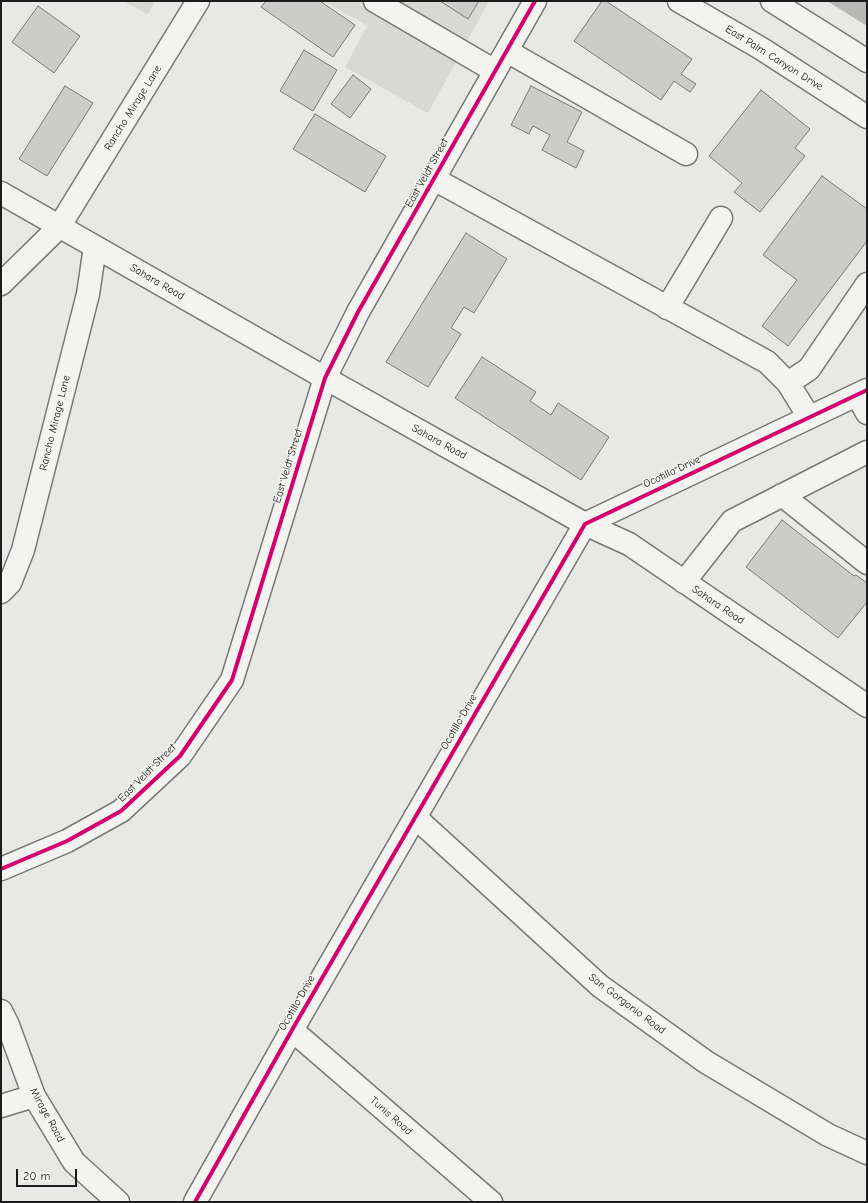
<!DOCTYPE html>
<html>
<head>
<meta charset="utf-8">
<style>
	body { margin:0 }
	#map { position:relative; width:868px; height:1203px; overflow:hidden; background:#e8e8e6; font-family:"Comic Neue",sans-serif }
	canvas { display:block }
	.frame { position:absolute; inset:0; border:2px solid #1c1c1c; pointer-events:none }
	.scale { position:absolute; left:16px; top:1169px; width:61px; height:18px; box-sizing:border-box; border:2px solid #1c1c1c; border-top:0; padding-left:5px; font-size:12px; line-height:14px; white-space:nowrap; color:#1c1c1c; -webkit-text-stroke:3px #f6f6f2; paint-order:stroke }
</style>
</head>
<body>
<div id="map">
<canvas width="868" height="1203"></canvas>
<div class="frame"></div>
<div class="scale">20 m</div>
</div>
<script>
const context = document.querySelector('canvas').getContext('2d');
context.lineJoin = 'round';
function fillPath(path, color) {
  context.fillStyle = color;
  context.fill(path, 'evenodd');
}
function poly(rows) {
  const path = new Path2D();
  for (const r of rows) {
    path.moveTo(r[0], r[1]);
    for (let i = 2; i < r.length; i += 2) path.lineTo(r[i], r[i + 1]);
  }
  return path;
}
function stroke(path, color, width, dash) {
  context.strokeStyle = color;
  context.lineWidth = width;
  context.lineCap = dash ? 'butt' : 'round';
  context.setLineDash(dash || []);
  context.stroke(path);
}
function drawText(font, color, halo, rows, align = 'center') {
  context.font = font + ' "Comic Neue",sans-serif';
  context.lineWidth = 3;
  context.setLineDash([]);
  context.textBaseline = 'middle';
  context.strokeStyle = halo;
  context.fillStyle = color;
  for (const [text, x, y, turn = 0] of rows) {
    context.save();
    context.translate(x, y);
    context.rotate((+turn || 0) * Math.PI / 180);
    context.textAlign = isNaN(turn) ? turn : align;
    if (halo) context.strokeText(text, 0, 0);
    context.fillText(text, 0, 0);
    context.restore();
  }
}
fillPath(poly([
	[123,1,155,1,148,14],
	[324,1,489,1,428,113,345,67,367,26]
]), '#d8d8d5');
fillPath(poly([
	[827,1,867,1,867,26]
]), '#b8b8b6');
const building = poly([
	[266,1,320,1,355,25,333,57,261,7,266,1],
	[440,1,479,1,468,19,440,1],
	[602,1,606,1,692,59,681,74,696,84,690,92,674,81,661,100,574,41,602,1],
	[38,6,80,36,54,73,12,42,38,6],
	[304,50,337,70,313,111,280,91,304,50],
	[353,75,371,89,350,118,331,104,353,75],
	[65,86,93,103,47,176,19,159,65,86],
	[531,86,582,112,567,142,584,151,576,168,542,150,550,135,533,126,529,134,511,125,531,86],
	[761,90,810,129,795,148,805,156,760,212,734,192,742,183,709,156,761,90],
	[315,114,386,156,365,192,293,149,315,114],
	[822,176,867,209,867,241,788,346,762,326,797,280,763,255,822,176],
	[466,233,507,259,474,313,464,307,451,328,461,334,428,387,386,362,466,233],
	[482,357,536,392,530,401,551,415,558,403,609,437,581,480,455,398,482,357],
	[782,520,854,576,856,575,867,583,867,602,838,638,746,567,782,520]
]);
fillPath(building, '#ccccca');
stroke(building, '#787877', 1);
const minor = poly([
	[375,1,495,71],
	[507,51,686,154],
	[434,179,767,362,788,383,809,417],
	[1,193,325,378,585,524,629,544,867,706],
	[1,284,59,227,198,1],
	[667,308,721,218],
	[788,383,809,369,867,284],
	[857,395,867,413],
	[782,495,867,563],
	[684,582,732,521,867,452],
	[1,592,10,583,23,550,88,294,95,247],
	[415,817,600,986,706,1062,828,1135,867,1153],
	[1,869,67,841,121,811,180,756,232,680,325,378,358,312,535,1],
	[1,1011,8,1025,34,1096,74,1162,118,1202],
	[292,1030,491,1202],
	[1,1106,34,1096],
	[195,1202,292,1030,585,524,867,390]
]);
const major = poly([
	[679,1,762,49,867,117],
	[772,1,867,61]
]);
stroke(minor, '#787877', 25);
stroke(major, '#787877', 25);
stroke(minor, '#f3f3f1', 22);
stroke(major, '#f3f3f1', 22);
stroke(poly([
	[1,869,67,841,121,811,180,756,232,680,325,378,358,312,535,1],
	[195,1202,292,1030,585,524,867,390]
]), '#d6006c', 4);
drawText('11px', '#1c1c1c', '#f6f6f2', [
	["East Palm Canyon Drive",774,58,32],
	["Rancho Mirage Lane",133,108,-58],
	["East Veldt Street",427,173,-61],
	["Sahara Road",157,282,30],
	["Rancho Mirage Lane",55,423,-76],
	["Sahara Road",439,442,29],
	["East Veldt Street",288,466,-73],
	["Ocotillo Drive",672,472,-25],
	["Sahara Road",718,605,34],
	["Ocotillo Drive",459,722,-60],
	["East Veldt Street",147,773,-45],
	["Ocotillo Drive",297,1003,-60],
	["San Gorgonio Road",627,1004,37],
	["Mirage Road",47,1115,61],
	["Tunis Road",391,1116,41]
]);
</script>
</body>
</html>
